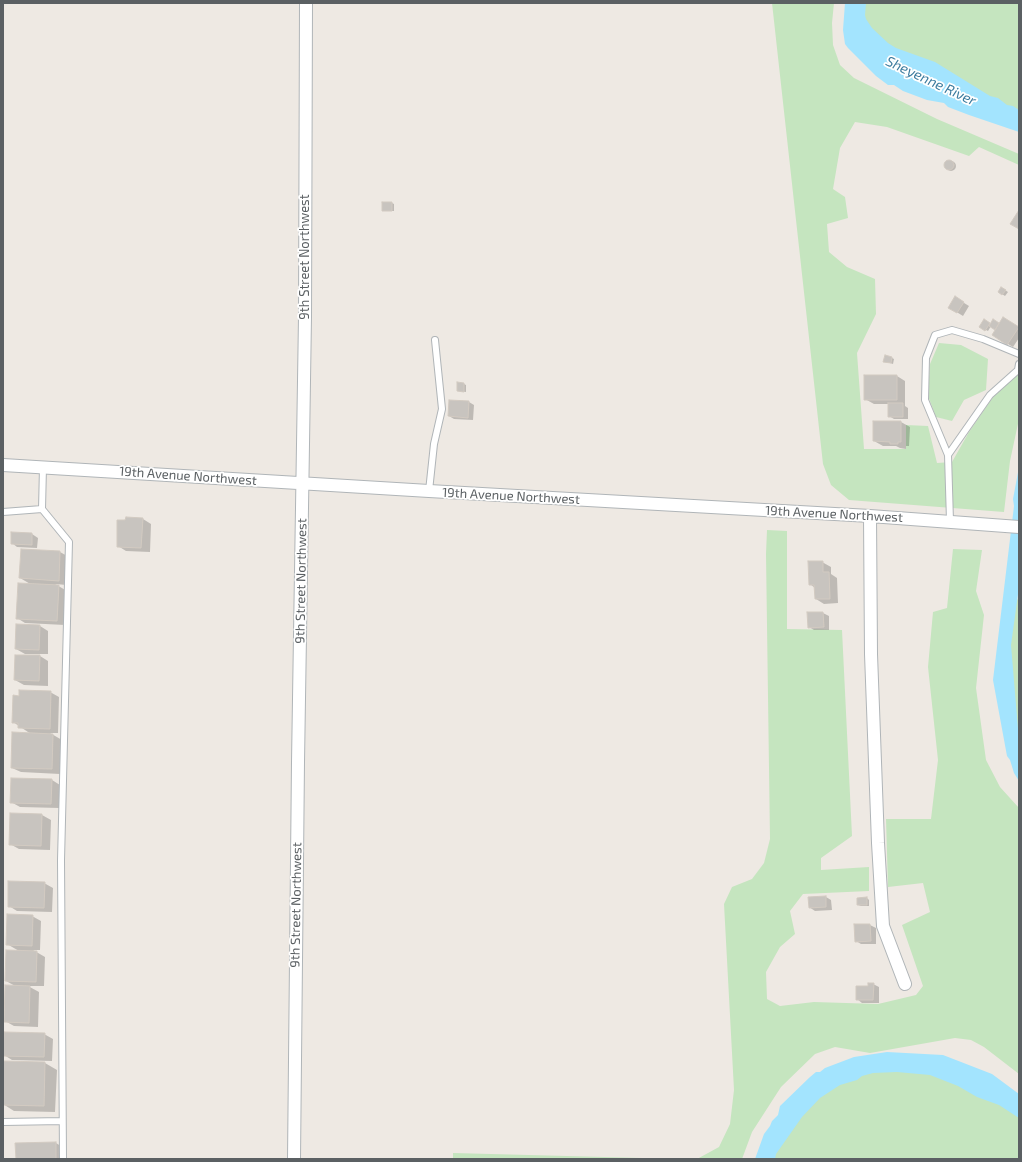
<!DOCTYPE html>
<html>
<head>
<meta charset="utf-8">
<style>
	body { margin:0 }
	#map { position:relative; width:1022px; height:1162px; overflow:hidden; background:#eee9e3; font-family:"Exo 2",sans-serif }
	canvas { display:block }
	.frame { position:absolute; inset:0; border:4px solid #5b6063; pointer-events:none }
</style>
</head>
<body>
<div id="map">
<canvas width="1022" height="1162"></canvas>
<div class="frame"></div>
</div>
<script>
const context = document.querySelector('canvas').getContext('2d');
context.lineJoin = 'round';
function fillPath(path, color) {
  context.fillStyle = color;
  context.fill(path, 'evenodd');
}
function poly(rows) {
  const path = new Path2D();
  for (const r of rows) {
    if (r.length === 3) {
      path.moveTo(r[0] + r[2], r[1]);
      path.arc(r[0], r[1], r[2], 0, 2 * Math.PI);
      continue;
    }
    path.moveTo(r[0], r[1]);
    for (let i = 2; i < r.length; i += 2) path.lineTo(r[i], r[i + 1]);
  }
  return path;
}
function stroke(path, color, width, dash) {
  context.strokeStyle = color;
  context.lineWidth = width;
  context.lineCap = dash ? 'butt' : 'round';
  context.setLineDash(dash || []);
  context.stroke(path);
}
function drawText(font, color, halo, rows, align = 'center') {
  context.font = font + ' "Exo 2",sans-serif';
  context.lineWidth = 3.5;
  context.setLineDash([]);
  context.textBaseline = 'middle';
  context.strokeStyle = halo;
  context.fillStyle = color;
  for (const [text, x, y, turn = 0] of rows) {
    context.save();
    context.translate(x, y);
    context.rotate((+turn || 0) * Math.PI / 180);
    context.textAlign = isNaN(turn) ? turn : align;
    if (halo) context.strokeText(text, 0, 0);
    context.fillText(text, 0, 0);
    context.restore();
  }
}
fillPath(poly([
	[772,3,834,3,832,23,833,45,840,65,854,78,937,119,1019,154,1019,165,979,147,969,156,887,127,855,122,840,148,833,189,845,197,848,218,827,224,829,252,847,267,875,279,876,314,857,353,864,449,906,449,906,425,928,426,937,463,952,462,969,432,993,397,1017,375,1019,366,1019,419,1010,461,1004,512,849,500,831,485,823,464],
	[854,3,1019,3,1019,124,895,67],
	[939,343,961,345,988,359,986,390,964,400,952,421,936,417,928,396,930,364],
	[767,530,787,531,787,629,842,630,852,836,821,858,821,870,869,867,869,891,803,894,790,911,795,934,780,947,766,972,767,999,780,1006,814,1002,878,1004,916,995,923,986,902,925,930,912,923,883,888,887,886,819,931,819,938,760,928,667,933,612,947,608,953,549,982,550,976,591,984,615,976,688,986,760,1000,787,1019,808,1019,1074,984,1047,971,1040,955,1038,870,1053,835,1047,815,1054,781,1087,752,1132,742,1159,697,1159,719,1147,730,1124,734,1090,724,904,732,887,752,879,764,863,770,839,766,554],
	[1019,597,1019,760,1005,619],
	[911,1062,1019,1108,1019,1159,772,1159,825,1077],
	[453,1153,680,1159,453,1159]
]), '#c5e5bf');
fillPath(poly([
	[845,3,866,3,865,15,866,19,872,28,888,43,896,48,935,62,990,96,998,98,1007,105,1013,106,1019,110,1019,132,969,115,948,107,944,103,927,100,903,91,894,85,888,85,876,76,848,48,845,44,843,30],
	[1019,467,1019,587,1011,645,1019,741,1019,781,1014,773,1010,760,1007,756,993,680,1014,506,1013,499],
	[887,1052,943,1055,992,1074,1019,1094,1019,1118,999,1105,977,1097,958,1086,930,1075,897,1072,873,1073,862,1076,857,1080,840,1085,820,1098,802,1117,776,1154,775,1159,755,1159,764,1134,770,1126,772,1121,778,1115,780,1106,810,1077,816,1072,820,1072,825,1068,854,1057]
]), '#a3e4fe');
fillPath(poly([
	[951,166,5],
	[392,203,394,204,394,211,385,211,383,210],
	[1002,288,1008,292,1005,296,999,292],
	[956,298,969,306,963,316,950,308],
	[1003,319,1019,328,1019,338,1013,347,993,335,997,329,991,326,988,331,980,327,984,321,991,325,993,321,1000,324],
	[892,358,894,359,893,364,887,362],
	[897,376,905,381,905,406,908,408,908,419,894,419,889,416,889,404,874,404,865,399],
	[464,384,466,385,466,392,458,391],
	[469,402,474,405,473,420,454,419,449,416],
	[901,422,910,427,909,446,906,446,906,449,900,448,896,446,883,446,874,441],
	[143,519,151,524,150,552,126,551,118,546],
	[12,533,32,534,38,538,37,548,17,547,12,543],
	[22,550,60,552,69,557,67,585,55,584,67,591,65,625,25,623,17,618,32,585,20,578],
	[822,562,831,567,831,574,837,578,838,603,824,604,816,599,815,588,810,584],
	[808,613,823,613,829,616,829,630,814,630,809,627],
	[40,626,48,631,48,654,25,654,16,649],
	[40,656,48,661,48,686,24,685,15,680],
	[50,692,59,697,58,733,50,733,62,740,60,774,21,772,12,768,31,734,13,722,20,697],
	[52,780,60,785,59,808,20,807,11,802],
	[11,814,42,815,51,820,50,850,19,849,10,844],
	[44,883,53,888,52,912,17,911,9,906],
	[826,897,831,900,832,910,815,911,809,907],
	[867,898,869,900,869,906,861,906,858,905],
	[32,916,41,921,40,950,33,950,45,957,44,986,28,986,39,992,38,1027,14,1026,5,1021,17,987,6,981,19,951,7,944],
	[855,925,870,925,876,928,876,944,861,944,856,941],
	[873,984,879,987,879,1003,862,1003,857,999],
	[44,1034,53,1039,52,1061,12,1060,4,1055],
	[4,1062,45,1063,57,1070,55,1112,14,1111,3,1104],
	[56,1143,64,1148,65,1159,17,1159]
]), '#0003');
const building = poly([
	[949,165,5],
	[382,202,392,202,392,211,382,211,382,202],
	[1019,210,1019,229,1010,224,1019,210],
	[1001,287,1006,290,1002,295,998,292,1001,287],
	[955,296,964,302,957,313,948,308,955,296],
	[1003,317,1019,327,1007,345,992,335,1003,317],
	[984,319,990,323,985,331,979,327,984,319],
	[993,319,999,323,995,330,989,326,993,319],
	[885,355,892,357,891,363,883,362,885,355],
	[864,375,897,375,897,400,864,400,864,375],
	[457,382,464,383,464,392,457,391,457,382],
	[449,400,469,401,468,418,448,416,449,400],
	[888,403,903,403,903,417,888,417,888,403],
	[873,421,901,421,901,442,898,442,898,444,890,444,890,442,873,441,873,421],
	[126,517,143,518,141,548,117,547,117,520,125,520,126,517],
	[11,532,32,533,32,545,11,544,11,532],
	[21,549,60,551,59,581,19,578,21,549],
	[808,561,823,561,823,572,829,572,830,599,815,599,814,585,809,585,808,561],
	[18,583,59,585,57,621,16,619,18,583],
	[807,612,823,612,824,627,808,628,807,612],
	[16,624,40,625,39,650,15,649,16,624],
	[15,655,40,655,39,681,14,680,15,655],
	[19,690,51,691,50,729,18,728,18,723,12,723,13,695,19,696,19,690],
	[12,732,53,734,52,769,11,768,12,732],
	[11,778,52,779,51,804,10,803,11,778],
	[10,813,42,814,41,846,9,845,10,813],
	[8,881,45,882,44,908,8,907,8,881],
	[826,896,826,907,809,908,808,897,826,896],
	[867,897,867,905,857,905,857,898,867,897],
	[7,914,33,915,32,946,6,945,7,914],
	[854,924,870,924,871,941,855,942,854,924],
	[6,950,37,951,36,982,5,981,6,950],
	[868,983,874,983,873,1000,856,1000,856,986,868,986,868,983],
	[5,985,30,986,29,1023,4,1022,5,985],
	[4,1032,45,1033,44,1057,3,1056,4,1032],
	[3,1061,45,1062,44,1106,3,1105,3,1061],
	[56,1142,56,1159,16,1159,15,1143,56,1142]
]);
fillPath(building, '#c8c4bf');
stroke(building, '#d2cac1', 1);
const service = poly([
	[948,455,990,395,1018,370,1019,364],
	[43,467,42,509,69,542,61,860,63,1159],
	[429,491,434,444,442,409,435,340],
	[3,512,42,509],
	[950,521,948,455,925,400,926,358,935,335,952,330,983,339,1019,354],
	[3,1122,62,1121]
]);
const minor = poly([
	[3,465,429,491,870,516,1019,527],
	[870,516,871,654,878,843,883,926,905,984],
	[294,1159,298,762,305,317,306,3]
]);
stroke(service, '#b0b5b8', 8);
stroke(minor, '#b0b5b8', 14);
stroke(service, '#fff', 6);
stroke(minor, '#fff', 12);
drawText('13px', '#5b6063', '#fff', [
	["9th Street Northwest",305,257,-90],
	["19th Avenue Northwest",188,476,4],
	["19th Avenue Northwest",511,496,3],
	["19th Avenue Northwest",834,514,3],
	["9th Street Northwest",301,581,-89],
	["9th Street Northwest",296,905,-89]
]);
drawText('italic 14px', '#3b7b9e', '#fff', [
	["Sheyenne River",931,81,25]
]);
</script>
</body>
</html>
